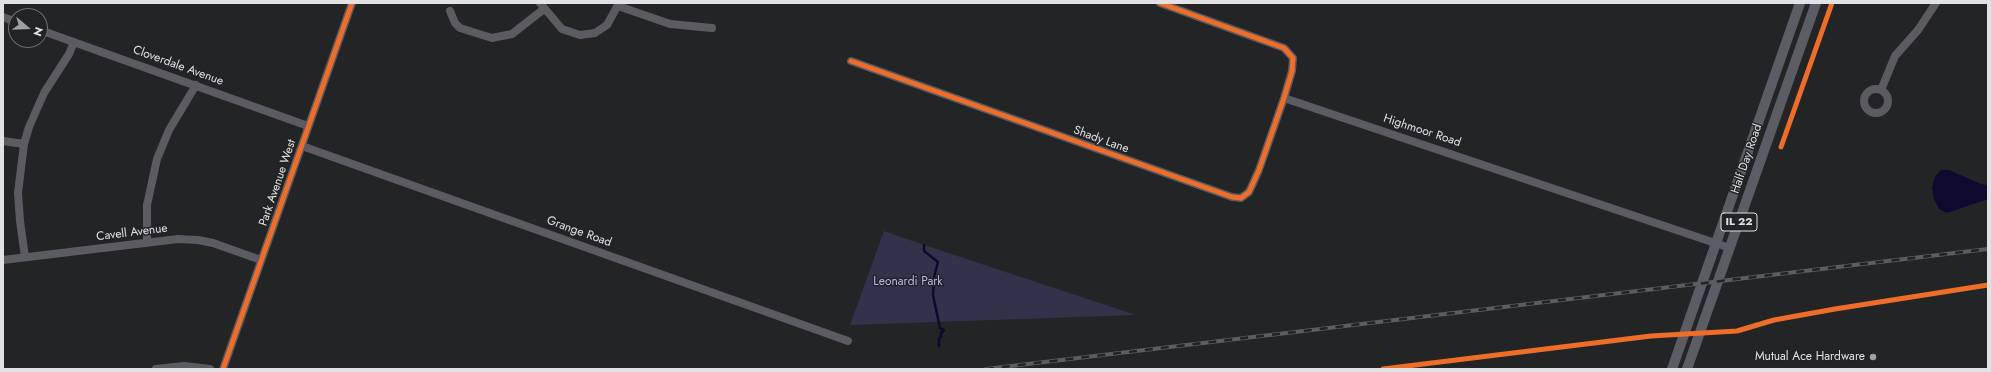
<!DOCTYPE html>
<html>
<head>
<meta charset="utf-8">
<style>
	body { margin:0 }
	#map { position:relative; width:1991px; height:372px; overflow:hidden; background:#232425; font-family:Jost,sans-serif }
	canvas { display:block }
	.frame { position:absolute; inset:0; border:4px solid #e2e2e5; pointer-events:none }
	.north { position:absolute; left:8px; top:8px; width:40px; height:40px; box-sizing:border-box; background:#222326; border:1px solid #6f6f72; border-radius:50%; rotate:109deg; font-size:11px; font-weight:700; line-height:16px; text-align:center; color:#e2e2e5 }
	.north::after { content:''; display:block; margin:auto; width:14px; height:18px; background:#9fa0a2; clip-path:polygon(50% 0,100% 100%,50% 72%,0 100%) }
</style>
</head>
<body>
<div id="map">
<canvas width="1991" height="372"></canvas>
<div class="frame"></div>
<div class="north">N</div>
</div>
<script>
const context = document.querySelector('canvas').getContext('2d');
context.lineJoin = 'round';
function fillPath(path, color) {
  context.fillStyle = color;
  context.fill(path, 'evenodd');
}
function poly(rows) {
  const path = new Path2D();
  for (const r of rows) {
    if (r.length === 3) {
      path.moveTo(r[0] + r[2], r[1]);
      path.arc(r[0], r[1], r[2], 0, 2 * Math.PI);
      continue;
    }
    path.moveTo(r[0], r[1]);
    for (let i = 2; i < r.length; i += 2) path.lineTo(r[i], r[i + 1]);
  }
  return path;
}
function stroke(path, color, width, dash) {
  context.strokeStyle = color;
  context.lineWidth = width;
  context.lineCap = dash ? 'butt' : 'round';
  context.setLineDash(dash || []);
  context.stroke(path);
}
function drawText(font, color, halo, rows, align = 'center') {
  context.font = font + ' Jost,sans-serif';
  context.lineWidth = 3;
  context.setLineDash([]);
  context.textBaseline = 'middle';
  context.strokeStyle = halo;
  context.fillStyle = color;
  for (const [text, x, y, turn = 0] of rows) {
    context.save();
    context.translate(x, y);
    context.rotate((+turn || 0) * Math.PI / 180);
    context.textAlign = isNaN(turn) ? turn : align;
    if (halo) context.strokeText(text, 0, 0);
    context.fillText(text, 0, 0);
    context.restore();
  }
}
fillPath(poly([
	[884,231,924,245,1136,315,850,325]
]), '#32334a');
fillPath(poly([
	[1941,170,1949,170,1981,184,1988,185,1988,199,1947,213,1939,209,1934,199,1932,188,1935,177]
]), '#0f092f');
stroke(poly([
	[924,245,924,251,938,262,934,277,933,295,940,328,944,330,941,333,941,337,939,338,939,346]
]), '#0f092f', 2.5);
stroke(poly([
	[540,3,562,29,580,35,595,33,607,25,619,3],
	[618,6,670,24,712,28],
	[450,11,455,23,460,28,492,38,512,34,544,9],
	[3,17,16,22],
	[40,30,308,126],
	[851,61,1232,197,1241,198,1249,192,1259,170,1284,98,1292,71,1293,58,1284,48,1160,3],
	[1876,101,12],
	[1881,90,1895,56,1918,30,1936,3],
	[1284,98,1730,248],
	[3,141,24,144],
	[302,146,848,341],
	[147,243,147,205,157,159,169,130,196,85],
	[25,257,20,221,18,193,24,144,29,127,44,93,69,54,74,42],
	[3,260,178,239,198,240,213,243,261,260],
	[156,369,184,366,210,369],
	[223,369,352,3]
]), '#5b5b61', 8);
stroke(poly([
	[1672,369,1800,3],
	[1687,369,1816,3]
]), '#5c5d64', 10);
const rail = poly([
	[986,369,1988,249]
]);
stroke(rail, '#5c5d60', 4);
stroke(rail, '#222326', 2.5, [8]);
stroke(poly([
	[851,61,1232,197,1241,198,1249,192,1259,170,1284,98,1292,71,1293,58,1284,48,1160,3],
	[1781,147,1832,3],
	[223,369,352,3],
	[1383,369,1651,336,1737,331,1774,320,1835,309,1988,285]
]), '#ee6e29', 5);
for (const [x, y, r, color] of [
	[1873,357,4,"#9fa0a2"]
]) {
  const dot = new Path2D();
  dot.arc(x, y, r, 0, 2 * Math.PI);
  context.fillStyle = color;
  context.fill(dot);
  stroke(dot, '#222326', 1.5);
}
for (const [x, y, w] of [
	[1739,222,36]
]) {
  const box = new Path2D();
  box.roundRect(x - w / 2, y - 9, w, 18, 3);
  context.fillStyle = '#222326';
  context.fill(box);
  stroke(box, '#e2e2e5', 1);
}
drawText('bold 11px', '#e2e2e5', null, [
	["IL 22",1739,222]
]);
drawText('12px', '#e2e2e5', '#222326', [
	["Cloverdale Avenue",178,66,20],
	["Highmoor Road",1422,131,18],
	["Shady Lane",1101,140,20],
	["Half Day Road",1747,159,-71],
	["Park Avenue West",278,183,-71],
	["Grange Road",579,232,20],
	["Cavell Avenue",132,233,-7]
]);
drawText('12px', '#b6b9f7', '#222326', [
	["Leonardi Park",908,282]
]);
drawText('12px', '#e2e2e5', '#222326', [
	["Mutual Ace Hardware",1865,357]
], 'right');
</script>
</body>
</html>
